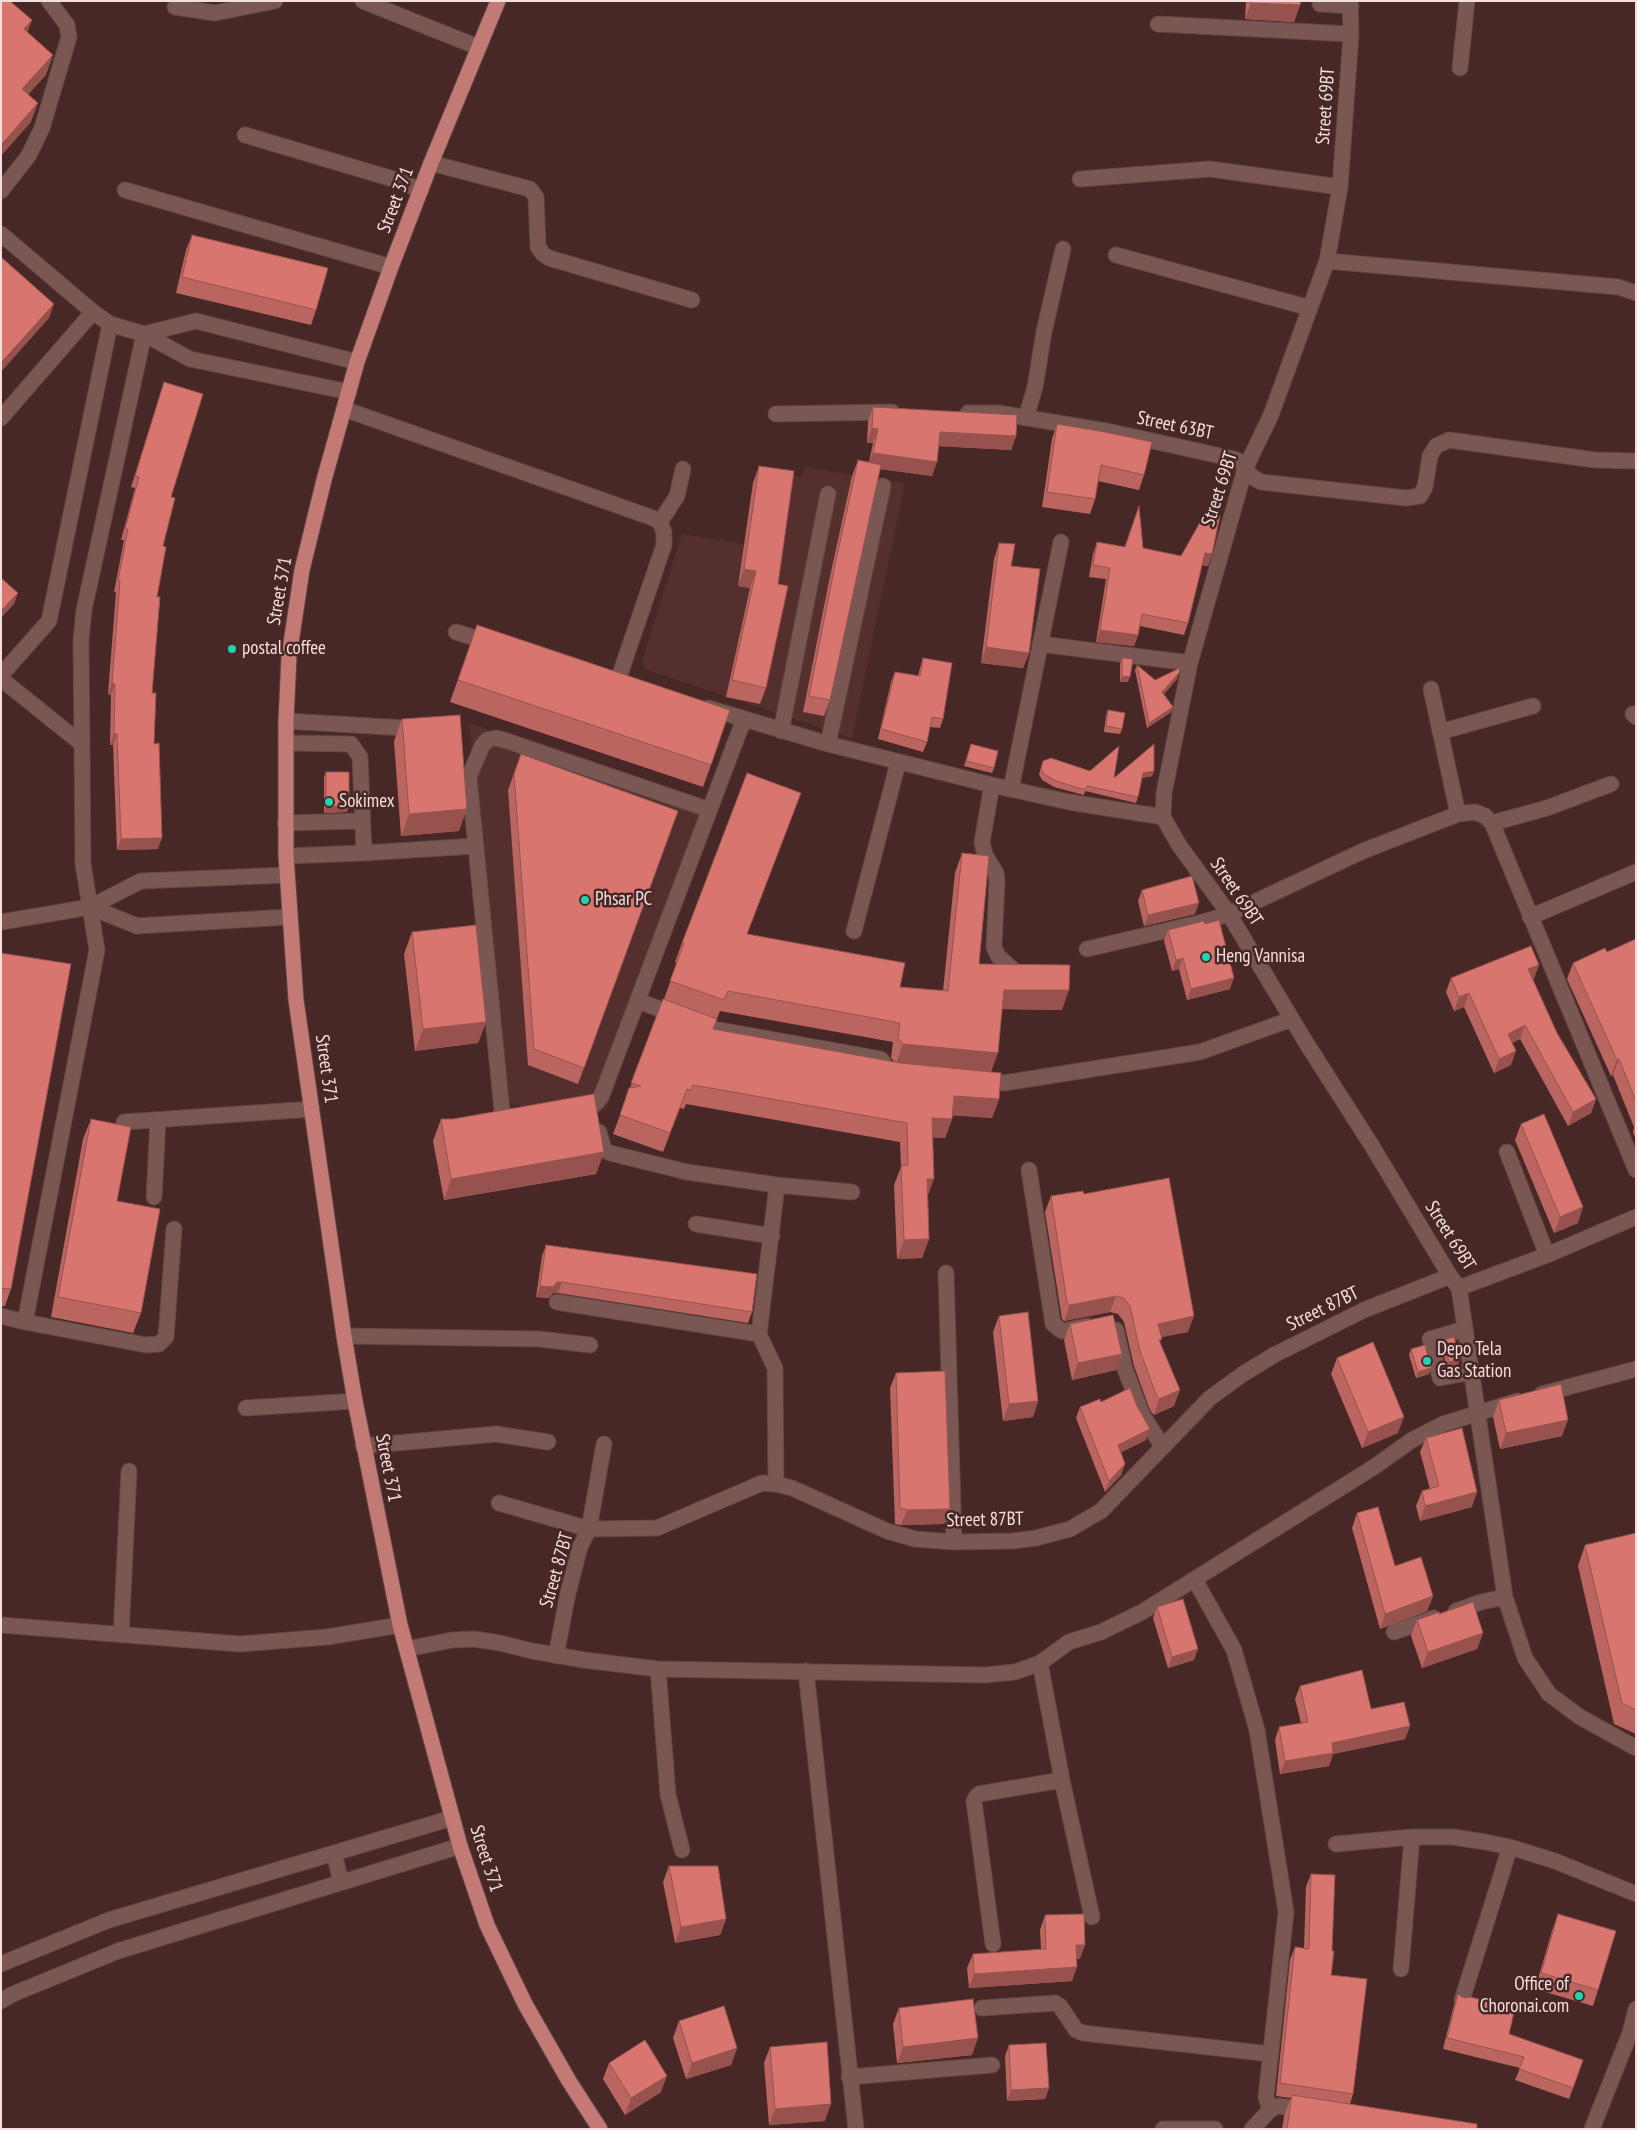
<!DOCTYPE html>
<html>
<head>
<meta charset="utf-8">
<style>
	body { margin:0 }
	#map { position:relative; width:1637px; height:2130px; overflow:hidden; background:#472826; font-family:"PT Sans Narrow",sans-serif }
	canvas { display:block }
	.frame { position:absolute; inset:0; border:2px solid #f4dfdd; pointer-events:none }
</style>
</head>
<body>
<div id="map">
<canvas width="1637" height="2130"></canvas>
<div class="frame"></div>
</div>
<script>
const context = document.querySelector('canvas').getContext('2d');
context.lineJoin = 'round';
function fillPath(path, color) {
  context.fillStyle = color;
  context.fill(path, 'evenodd');
}
function poly(rows) {
  const path = new Path2D();
  for (const r of rows) {
    path.moveTo(r[0], r[1]);
    for (let i = 2; i < r.length; i += 2) path.lineTo(r[i], r[i + 1]);
  }
  return path;
}
function stroke(path, color, width, dash) {
  context.strokeStyle = color;
  context.lineWidth = width;
  context.lineCap = dash ? 'butt' : 'round';
  context.setLineDash(dash || []);
  context.stroke(path);
}
function drawText(font, color, halo, rows, align = 'center') {
  context.font = font + ' "PT Sans Narrow",sans-serif';
  context.lineWidth = 5;
  context.setLineDash([]);
  context.textBaseline = 'middle';
  context.strokeStyle = halo;
  context.fillStyle = color;
  for (const [text, x, y, turn = 0] of rows) {
    context.save();
    context.translate(x, y);
    context.rotate((+turn || 0) * Math.PI / 180);
    context.textAlign = isNaN(turn) ? turn : align;
    if (halo) context.strokeText(text, 0, 0);
    context.fillText(text, 0, 0);
    context.restore();
  }
}
fillPath(poly([
	[804,467,905,483,852,738,645,669,642,661,682,534,744,544,757,470,802,477],
	[469,723,717,806,606,1110,568,1115,508,1103]
]), '#552f2d');
const minor = poly([
	[363,1,478,47],
	[1320,1,1320,4,1351,6],
	[1350,1,1351,34,1340,187,1327,261,1271,415,1245,469,1190,663,1164,793,1163,817,1179,845,1229,914,1305,1041,1372,1146,1450,1276,1459,1288,1505,1597,1525,1658,1549,1694,1580,1717,1636,1748],
	[175,7,215,13,275,1],
	[1158,24,1351,34],
	[1460,68,1467,1],
	[245,135,393,179,421,190],
	[431,163,530,189,536,197,538,247,543,254,549,258,692,300],
	[1080,179,1210,169,1340,187],
	[125,190,391,267],
	[1,191,29,155,42,128,69,37,67,25,49,1],
	[1,234,93,312,110,324,144,334,190,359,349,392],
	[1116,255,1310,308],
	[1327,261,1618,287,1636,293],
	[144,334,196,321,357,362],
	[344,409,653,518,660,522,664,532,664,545,618,680],
	[968,413,998,413,1112,432,1234,459,1241,462,1251,476,1261,482,1406,498,1420,496,1425,487,1430,456,1436,446,1449,440,1595,460,1636,461],
	[776,414,892,412],
	[1,418,93,312],
	[1026,418,1035,387,1044,332,1063,249],
	[660,522,677,496,683,469],
	[456,632,492,643],
	[1040,644,1190,663],
	[1,675,49,621,110,324],
	[1,679,82,744],
	[1431,689,1458,814],
	[708,708,828,744,992,785,1069,802,1163,817],
	[1633,714,1636,717],
	[286,721,405,728],
	[781,731,828,494],
	[1440,732,1533,706],
	[286,743,351,744,360,757,364,853],
	[828,744,883,486],
	[992,785,982,842,985,855,996,873,997,881,994,947,998,956,1017,973],
	[1011,789,1061,542],
	[285,823,362,821],
	[1492,823,1547,808,1611,784],
	[286,856,364,853,475,846],
	[90,907,137,926,289,917],
	[1530,917,1636,872],
	[1,922,90,907,141,881,287,875],
	[854,931,898,763],
	[1087,949,1203,922,1229,914,1363,851,1458,814,1475,812,1485,816,1492,823,1636,1170],
	[638,1001,714,1029,881,1059,889,1071,897,1073],
	[982,1081,1004,1083,1200,1052,1292,1019],
	[578,1108,594,1105,601,1097,744,719],
	[503,1121,469,777,482,746,487,740,496,738,504,740,710,810],
	[124,1122,312,1109],
	[599,1132,604,1150,610,1153,687,1172,777,1185,852,1192],
	[1507,1152,1547,1255],
	[1029,1170,1053,1324,1062,1331,1087,1326],
	[154,1197,158,1120],
	[696,1224,772,1236],
	[946,1273,954,1542],
	[1459,1288,1547,1255,1636,1217],
	[557,1302,759,1334],
	[1,1316,25,1322,97,950,83,864,81,640,84,610,144,334],
	[25,1322,146,1345,159,1344,166,1337,174,1229],
	[1465,1329,1430,1339,1440,1378,1472,1372],
	[1116,1330,1125,1369,1142,1414,1162,1446],
	[344,1336,539,1339,590,1345],
	[1542,1394,1636,1369],
	[246,1408,355,1401],
	[363,1446,496,1434,548,1442],
	[776,1484,775,1368,759,1334,777,1185],
	[499,1503,589,1529,604,1444],
	[1195,1580,1234,1650,1257,1730,1286,1912,1266,2097,1270,2110],
	[1456,1611,1481,1602,1505,1597],
	[1,1625,240,1644,327,1637,400,1625],
	[1394,1632,1434,1618],
	[121,1635,129,1471],
	[407,1649,452,1640,474,1639,500,1643,532,1651,584,1660,658,1669,985,1675,1015,1672,1040,1663,1069,1642,1101,1632,1142,1612,1374,1467,1412,1440,1443,1424,1517,1401],
	[556,1656,568,1593,580,1547,589,1529,657,1528,762,1483,776,1484,792,1488,887,1531,915,1539,954,1542,1013,1541,1036,1538,1070,1529,1101,1511,1210,1398,1243,1374,1274,1355,1364,1310,1450,1276],
	[1040,1663,1062,1780,1092,1917],
	[658,1669,668,1795,682,1850],
	[806,1671,856,2129],
	[1336,1844,1412,1837,1453,1837,1485,1842,1510,1847,1555,1861,1636,1894],
	[334,1853,341,1882],
	[993,1944,974,1801,976,1797,979,1794,1062,1780],
	[1,1964,109,1920,452,1818],
	[1401,1969,1412,1837],
	[1462,2000,1510,1847],
	[1,2001,13,1994,118,1951,460,1846],
	[982,2008,1055,2003,1060,2006,1076,2030,1083,2033,1271,2054],
	[849,2077,992,2065],
	[1163,2129,1215,2129],
	[1252,2129,1270,2110,1278,2106,1309,2110],
	[1592,2129,1630,2033,1636,2009]
]);
const major = poly([
	[498,1,431,163,391,267,357,362,324,480,302,570,289,656,286,721,286,856,296,1000,344,1336,355,1401,400,1625,460,1846,487,1925,525,2004,569,2081,600,2129]
]);
stroke(minor, '#604644', 17);
stroke(major, '#604644', 17);
stroke(minor, '#7a5753', 15);
stroke(major, '#c47a74', 15);
fillPath(poly([
	[1246,1,1301,1,1294,22,1245,19],
	[192,235,316,310,311,325,176,293,186,250],
	[164,382,171,497,163,546,157,597,152,693,158,849,117,850,113,745,110,745,111,695,108,694,116,592,114,592,124,540,121,540,135,488,131,487],
	[873,407,1016,436,1011,450,939,446,932,476,880,469,830,700,824,716,803,712,829,581,852,476,858,460,869,462,873,443,867,443,868,422],
	[1057,424,1144,475,1139,490,1098,481,1095,499,1090,514,1042,507,1052,439],
	[759,466,778,584,766,688,760,704,726,697,750,588,738,586,753,483],
	[1097,542,1125,547,1143,548,1181,556,1212,554,1208,566,1202,565,1188,623,1184,635,1140,626,1138,635,1134,646,1096,642,1106,579,1089,577,1093,554],
	[999,543,1011,566,1029,653,1023,668,981,663,994,559],
	[477,625,711,765,703,787,450,702],
	[923,658,943,719,940,728,930,727,927,742,923,752,878,739,891,682,895,672,918,676,920,668],
	[1122,658,1128,682,1120,682,1120,664],
	[1137,665,1155,680,1177,679,1164,694,1173,707,1171,712,1147,728,1135,670],
	[1108,710,1122,729,1120,734,1104,732,1106,715],
	[402,719,459,831,401,836,394,741],
	[971,744,994,768,992,773,964,766],
	[521,754,678,811,578,1084,528,1065,508,790],
	[1043,761,1114,778,1154,771,1152,776,1142,778,1138,797,1136,803,1085,791,1084,795,1080,794,1054,787,1042,780,1039,774],
	[326,772,347,812,324,813,324,777],
	[962,853,979,964,1062,1010,1002,1009,991,1072,999,1099,992,1118,952,1115,952,1119,945,1138,933,1137,928,1195,929,1239,922,1258,897,1259,894,1185,901,1167,900,1142,686,1104,684,1109,680,1108,663,1152,613,1134,663,999,664,999,677,963,675,962,682,943,748,934,900,987,943,991,955,873],
	[720,1011,893,1042,891,1058,895,1062,713,1029],
	[1142,890,1195,914,1144,926,1138,901],
	[1205,924,1230,989,1187,1000,1179,969,1172,971,1164,941,1168,930],
	[412,932,486,1022,478,1043,415,1051,404,954],
	[1636,939,1636,1140,1633,1132,1634,1127,1613,1075,1611,1076,1567,979,1573,963,1607,952],
	[1,953,11,1289,5,1306,1,1306],
	[1539,965,1533,979,1557,1033,1596,1099,1591,1113,1568,1126,1520,1039,1512,1043,1511,1065,1494,1073,1464,1007,1454,1011,1446,992,1451,978],
	[91,1119,117,1201,141,1313,133,1333,51,1317,83,1139],
	[441,1119,604,1152,596,1174,444,1200,433,1141],
	[1521,1124,1578,1223,1554,1233,1515,1140],
	[1084,1194,1188,1332,1161,1337,1160,1344,1174,1406,1154,1415,1150,1410,1134,1366,1124,1322,1118,1314,1110,1312,1064,1321,1062,1319,1045,1212,1051,1196],
	[546,1245,752,1312,748,1323,558,1293,553,1293,549,1298,536,1297,542,1256],
	[999,1316,1038,1401,1033,1417,1003,1421,993,1332],
	[1070,1324,1122,1354,1116,1370,1072,1380,1064,1340],
	[1443,1340,1458,1365,1447,1367,1441,1346],
	[1411,1349,1429,1374,1416,1378,1409,1355],
	[1337,1358,1398,1433,1362,1448,1331,1374],
	[896,1373,950,1509,944,1524,901,1525,895,1524,890,1388],
	[1499,1400,1562,1436,1500,1449,1493,1417],
	[1101,1402,1146,1440,1121,1452,1125,1464,1121,1475,1105,1492,1076,1418,1080,1407],
	[1426,1438,1472,1507,1420,1521,1416,1506,1422,1491,1430,1489,1420,1452],
	[1357,1513,1395,1566,1433,1596,1427,1611,1380,1629,1352,1528],
	[1636,1533,1636,1734,1614,1724,1578,1566,1585,1545],
	[1157,1607,1194,1660,1168,1668,1153,1618],
	[1439,1614,1483,1633,1477,1649,1422,1668,1411,1636,1417,1620],
	[1300,1686,1371,1709,1410,1726,1405,1739,1333,1754,1329,1766,1280,1774,1275,1740,1279,1727,1301,1723,1295,1699],
	[669,1866,726,1919,720,1935,675,1943,663,1882],
	[1311,1874,1331,1975,1353,2094,1350,2104,1477,2129,1282,2129,1284,2116,1291,2098,1276,2096,1290,1960,1295,1947,1304,1948,1306,1887],
	[1558,1914,1598,1990,1593,2006,1535,1989,1552,1931],
	[1045,1915,1080,1959,1076,1959,1072,1981,969,1988,967,1968,973,1954,1041,1949,1040,1930],
	[1458,1994,1509,2034,1583,2060,1569,2099,1515,2080,1520,2068,1443,2049,1454,2005],
	[899,2008,972,2055,897,2063,893,2024],
	[679,2021,737,2048,731,2065,686,2079,673,2038],
	[1009,2045,1049,2088,1045,2099,1007,2101,1005,2056],
	[770,2047,825,2121,769,2125,764,2063],
	[609,2063,661,2092,625,2115,603,2079]
]), '#ba655f');
fillPath(poly([
	[1251,3,1300,5,1294,22,1245,19],
	[32,20,25,39,24,29],
	[53,55,46,75,16,108,22,89],
	[38,103,31,122,1,156,1,145],
	[54,304,49,318,1,372,1,363],
	[872,428,878,429,873,443,867,443],
	[940,432,1016,436,1011,450,935,446],
	[873,453,937,462,932,476,867,467],
	[1205,553,1212,554,1208,566,1200,565],
	[744,569,756,571,750,588,738,586],
	[18,593,14,604,1,618,1,611],
	[1100,630,1138,635,1134,646,1096,642],
	[986,647,1029,653,1023,668,981,663],
	[1179,673,1177,679,1160,698,1162,692],
	[1122,676,1130,677,1128,682,1120,682],
	[112,683,115,684,111,695,108,694],
	[1173,707,1171,712,1147,728,1149,723],
	[114,734,117,734,113,745,110,745],
	[1154,771,1152,776,1141,778,1143,773],
	[349,806,347,812,324,813,326,807],
	[467,809,459,831,401,836,409,814],
	[162,838,158,849,117,850,121,839],
	[1199,903,1195,914,1144,926,1148,915],
	[1183,958,1179,969,1172,971,1176,960],
	[1539,965,1534,979,1523,983,1528,969],
	[1234,978,1230,989,1187,1000,1191,989],
	[1004,990,1069,990,1062,1010,997,1009],
	[1469,993,1464,1007,1454,1011,1459,997],
	[486,1022,478,1043,415,1051,423,1029],
	[1525,1025,1520,1039,1503,1048,1508,1034],
	[903,1044,998,1053,991,1072,896,1064],
	[1516,1051,1511,1065,1494,1073,1499,1059],
	[1619,1059,1613,1075,1611,1076,1617,1060],
	[954,1096,999,1099,992,1118,947,1115],
	[1596,1099,1591,1113,1568,1126,1573,1112],
	[932,1118,952,1119,945,1138,925,1137],
	[604,1152,596,1174,444,1200,451,1179],
	[927,1179,934,1179,927,1198],
	[1583,1207,1578,1223,1554,1233,1560,1217],
	[929,1239,922,1258,897,1259,904,1240],
	[562,1282,558,1293,553,1293,549,1298,536,1297,540,1286],
	[1116,1296,1110,1312,1064,1321,1070,1305],
	[1194,1316,1188,1332,1152,1339,1158,1324],
	[1122,1354,1116,1370,1072,1380,1078,1363],
	[1460,1359,1458,1365,1447,1367,1449,1362],
	[1431,1368,1429,1374,1416,1378,1418,1372],
	[1180,1390,1174,1406,1154,1415,1159,1399],
	[1038,1401,1033,1417,1003,1421,1009,1404],
	[1404,1417,1398,1433,1362,1448,1368,1432],
	[1568,1420,1562,1436,1500,1449,1506,1433],
	[1150,1429,1146,1440,1114,1456,1118,1445],
	[1125,1464,1121,1475,1105,1492,1109,1481],
	[1477,1492,1472,1507,1420,1521,1425,1506],
	[950,1509,944,1524,901,1525,907,1510],
	[1433,1596,1427,1611,1380,1629,1385,1614],
	[1483,1633,1477,1649,1422,1668,1428,1652],
	[1198,1649,1194,1660,1168,1668,1172,1657],
	[1410,1726,1405,1739,1333,1754,1329,1766,1280,1774,1285,1761,1332,1743],
	[726,1919,720,1935,675,1943,681,1927],
	[1076,1945,1085,1945,1080,1959,1070,1959],
	[1077,1967,1072,1981,969,1988,974,1974],
	[978,2038,972,2055,897,2063,903,2047],
	[737,2048,731,2065,686,2079,692,2063],
	[667,2076,661,2092,625,2115,631,2098],
	[1049,2088,1045,2099,1007,2101,1011,2090],
	[831,2104,825,2121,769,2125,775,2109]
]), '#97524e');
const building = poly([
	[1,1,10,1,32,20,24,29,53,55,22,89,38,103,1,145,1,1],
	[1251,1,1301,1,1300,5,1251,3,1251,1],
	[192,235,328,268,316,310,182,277,192,235],
	[1,257,54,304,1,363,1,257],
	[164,382,203,394,171,497,175,498,163,546,166,547,157,597,160,597,152,693,156,693,154,744,159,743,162,838,121,839,117,734,114,734,115,684,112,683,120,581,118,581,128,529,125,529,139,477,135,476,164,382],
	[873,407,1017,415,1016,436,940,432,937,462,873,453,878,429,872,428,873,407],
	[1057,424,1105,432,1152,442,1144,475,1101,465,1095,499,1047,492,1057,424],
	[858,460,881,465,830,700,809,696,835,565,858,460],
	[759,466,794,471,778,584,788,586,766,688,732,680,756,571,744,569,759,466],
	[1139,506,1143,548,1181,556,1207,510,1220,516,1212,554,1205,553,1188,623,1142,614,1138,635,1100,630,1110,568,1093,565,1097,542,1125,547,1139,506],
	[999,543,1015,544,1011,566,1040,569,1029,653,986,647,999,543],
	[1,578,18,593,1,611,1,578],
	[477,625,730,710,711,765,458,680,477,625],
	[923,658,952,663,943,719,932,717,927,742,881,729,895,672,920,676,923,658],
	[1122,658,1133,659,1130,677,1122,676,1122,658],
	[1137,665,1155,680,1180,668,1179,673,1162,692,1173,707,1149,723,1137,665],
	[1108,710,1125,713,1122,729,1106,726,1108,710],
	[460,715,467,809,409,814,402,719,460,715],
	[971,744,998,751,994,768,966,761,971,744],
	[1154,744,1154,771,1143,773,1138,797,1087,786,1086,789,1082,789,1056,781,1044,774,1041,769,1043,761,1051,758,1090,771,1119,746,1114,778,1154,744],
	[521,754,678,811,584,1068,534,1049,514,774,521,754],
	[326,772,349,772,349,806,326,807,326,772],
	[747,773,801,793,747,934,905,963,900,987,948,991,962,853,989,856,979,964,1070,965,1069,990,1004,990,998,1053,903,1044,898,1038,900,1023,728,991,724,1000,670,981,684,943,682,943,747,773],
	[1192,876,1199,903,1148,915,1142,890,1192,876],
	[1219,920,1234,978,1191,989,1183,958,1176,960,1168,930,1204,921,1205,924,1219,920],
	[476,925,486,1022,423,1029,412,932,476,925],
	[1636,939,1636,1101,1619,1059,1617,1060,1573,963,1605,948,1607,952,1636,939],
	[1531,946,1539,965,1528,969,1557,1033,1596,1099,1573,1112,1525,1025,1508,1034,1516,1051,1499,1059,1469,993,1459,997,1451,978,1531,946],
	[1,953,71,964,11,1289,1,1288,1,953],
	[663,999,717,1019,713,1029,900,1063,1001,1073,999,1099,954,1096,952,1119,932,1118,934,1179,927,1179,929,1239,904,1240,901,1166,908,1165,907,1123,693,1085,691,1090,687,1089,670,1133,620,1115,629,1088,641,1086,631,1083,663,999],
	[594,1094,604,1152,451,1179,441,1119,453,1119,594,1094],
	[1544,1114,1583,1207,1560,1217,1521,1124,1544,1114],
	[91,1119,131,1127,117,1201,160,1209,141,1313,58,1297,91,1119],
	[1169,1178,1194,1316,1158,1324,1162,1339,1159,1340,1180,1390,1159,1399,1156,1394,1140,1351,1130,1306,1124,1298,1116,1296,1070,1305,1067,1303,1051,1196,1083,1191,1084,1194,1169,1178],
	[546,1245,757,1274,752,1312,562,1282,557,1282,553,1287,540,1286,546,1245],
	[1028,1312,1038,1401,1009,1404,999,1316,1028,1312],
	[1113,1315,1122,1354,1078,1363,1070,1324,1113,1315],
	[1454,1337,1460,1359,1449,1362,1443,1340,1454,1337],
	[1373,1342,1404,1417,1368,1432,1337,1358,1373,1342],
	[1425,1345,1431,1368,1418,1372,1411,1349,1425,1345],
	[945,1371,950,1509,907,1510,900,1508,896,1373,945,1371],
	[1561,1384,1568,1420,1506,1433,1499,1400,1561,1384],
	[1130,1388,1137,1406,1150,1429,1118,1445,1125,1464,1109,1481,1080,1407,1100,1399,1101,1402,1130,1388],
	[1462,1428,1477,1492,1425,1506,1422,1491,1439,1486,1426,1438,1462,1428],
	[1378,1507,1395,1566,1421,1557,1433,1596,1385,1614,1357,1513,1378,1507],
	[1636,1533,1636,1710,1622,1703,1585,1545,1636,1533],
	[1183,1599,1198,1649,1172,1657,1157,1607,1183,1599],
	[1473,1602,1483,1633,1428,1652,1417,1620,1439,1612,1439,1614,1473,1602],
	[1362,1670,1371,1709,1404,1702,1410,1726,1332,1743,1333,1753,1285,1761,1279,1727,1308,1722,1300,1686,1362,1670],
	[669,1866,718,1866,726,1919,681,1927,669,1866],
	[1311,1874,1335,1875,1332,1951,1334,1951,1331,1975,1367,1979,1353,2094,1280,2083,1295,1947,1309,1949,1311,1874],
	[1084,1914,1085,1945,1076,1945,1077,1967,974,1974,973,1954,1046,1949,1045,1915,1084,1914],
	[1558,1914,1616,1931,1598,1990,1541,1973,1558,1914],
	[1458,1994,1464,1998,1470,1997,1515,2008,1509,2034,1583,2060,1573,2088,1519,2069,1524,2057,1447,2038,1458,1994],
	[973,1999,978,2038,903,2047,899,2008,973,1999],
	[724,2006,737,2048,692,2063,679,2021,724,2006],
	[645,2040,667,2076,631,2098,609,2063,645,2040],
	[827,2042,831,2104,775,2109,770,2047,827,2042],
	[1046,2043,1049,2088,1011,2090,1009,2045,1046,2043],
	[1292,2095,1477,2124,1477,2129,1287,2129,1292,2095]
]);
fillPath(building, '#d8756f');
stroke(building, '#97524e', 1);
for (const [x, y, r, color] of [
	[232,649,5,"#1cd5b1"],
	[329,802,5,"#1cd5b1"],
	[585,900,5,"#1cd5b1"],
	[1206,957,5,"#1cd5b1"],
	[1427,1361,5,"#1cd5b1"],
	[1579,1996,5,"#1cd5b1"]
]) {
  const dot = new Path2D();
  dot.arc(x, y, r, 0, 2 * Math.PI);
  context.fillStyle = color;
  context.fill(dot);
  stroke(dot, '#472826', 2);
}
drawText('19px', '#f4dfdd', '#472826', [
	["Street 69BT",1326,106,-86],
	["Street 371",396,200,-69],
	["Street 63BT",1175,426,12],
	["Street 69BT",1220,489,-72],
	["Street 371",280,591,-80],
	["Street 69BT",1236,892,56],
	["Street 371",326,1069,82],
	["Street 69BT",1450,1236,58],
	["Street 87BT",1323,1309,-26],
	["Street 371",388,1468,79],
	["Street 87BT",985,1520,-1],
	["Street 87BT",557,1570,-74],
	["Street 371",486,1859,72]
]);
drawText('19px', '#f4dfdd', '#472826', [
	["postal coffee",242,649],
	["Sokimex",339,802],
	["Phsar PC",595,900],
	["Heng Vannisa",1216,957],
	["Depo Tela",1437,1350],
	["Gas Station",1437,1372],
	["Office of",1569,1985,"right"],
	["Choronai.com",1569,2007,"right"]
], 'left');
</script>
</body>
</html>
